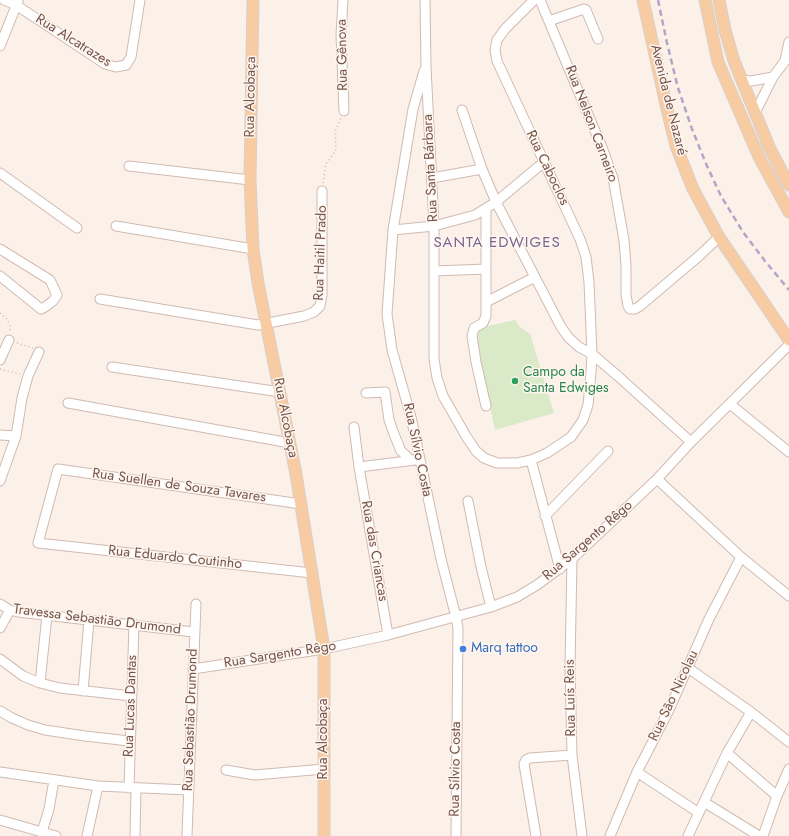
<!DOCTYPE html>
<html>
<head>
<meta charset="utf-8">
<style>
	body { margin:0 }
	canvas { display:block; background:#fcf1e8 }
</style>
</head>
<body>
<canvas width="789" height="836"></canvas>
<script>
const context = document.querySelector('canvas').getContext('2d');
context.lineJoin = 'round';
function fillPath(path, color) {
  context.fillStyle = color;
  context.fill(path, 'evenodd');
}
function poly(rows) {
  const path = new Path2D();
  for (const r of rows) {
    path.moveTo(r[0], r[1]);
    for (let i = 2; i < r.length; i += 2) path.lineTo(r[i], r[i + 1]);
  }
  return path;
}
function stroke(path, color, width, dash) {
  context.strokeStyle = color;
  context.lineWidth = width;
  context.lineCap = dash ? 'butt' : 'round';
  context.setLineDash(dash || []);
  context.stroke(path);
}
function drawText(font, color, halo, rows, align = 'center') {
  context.font = font + ' Jost,sans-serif';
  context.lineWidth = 3;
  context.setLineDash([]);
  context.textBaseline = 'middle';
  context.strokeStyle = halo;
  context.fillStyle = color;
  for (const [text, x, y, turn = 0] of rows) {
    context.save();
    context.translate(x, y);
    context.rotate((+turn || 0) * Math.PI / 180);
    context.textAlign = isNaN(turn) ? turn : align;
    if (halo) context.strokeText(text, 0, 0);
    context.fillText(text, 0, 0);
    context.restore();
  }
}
fillPath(poly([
	[515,320,520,327,530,334,554,413,495,430,478,349,476,332,488,326]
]), '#dae9c7');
const minor = poly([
	[4,0,16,5,105,64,116,67,126,65,131,57,140,0],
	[343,0,341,35,344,111],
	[425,0,426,67,434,226,434,359,437,378,443,396,466,436,476,451,484,458,497,463,517,463,531,460,547,453,571,437,583,420,588,405,591,373,592,354,589,282,586,257,580,239,497,61,495,50,497,40,505,29,534,0],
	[540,0,603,150,613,178,624,240,626,266,626,295,628,306,630,309,635,309,640,306,699,256,719,237],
	[549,21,584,9,586,10,598,39],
	[0,46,18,1],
	[424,71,413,109,393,230,387,314,392,350,411,417,441,559,456,617,458,628,456,836],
	[742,80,751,81,773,77],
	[462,110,482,169,496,202,561,327,569,338,579,347,592,354,619,377,691,442],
	[755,113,773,77,785,61,789,42],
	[129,166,250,180],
	[0,173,77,228],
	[432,178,482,169],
	[486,209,486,316,483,323,474,328,472,336,476,362,486,406],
	[116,226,253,249],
	[393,230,434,226,475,215,496,202,544,162],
	[0,249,50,280,57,295,53,301,45,307,41,309,0,276],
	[434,271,486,269],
	[100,299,258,325,304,316,314,312,320,306,322,295,322,191],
	[486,302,535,277],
	[0,360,9,340],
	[112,367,280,392],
	[366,393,385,392,389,420,394,434,401,451,411,460],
	[68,403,290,443],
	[730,404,789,452],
	[354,427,359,467,388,635],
	[0,435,16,436],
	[531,460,560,569],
	[359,467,415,460],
	[657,479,741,557,789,596],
	[0,481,16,436,22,398,28,376,39,352],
	[468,501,481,567,491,607],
	[301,504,58,469,38,543,312,573],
	[545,516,608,451],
	[572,559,570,667,572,755,582,836],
	[0,604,10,610,18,612,194,632],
	[0,628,10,610],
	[0,659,23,676,40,683,60,688,131,696],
	[688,668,751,712,789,742],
	[193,669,324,649,388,635,491,607,517,597,537,585,572,559,657,479,691,442,789,345],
	[40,683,47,615],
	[83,691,89,620],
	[0,711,12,718,28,725,45,730,85,736,129,741],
	[727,753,777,796],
	[226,770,255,775,324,769],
	[0,772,98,786,188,790],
	[637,772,699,813],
	[129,788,134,624],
	[704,802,759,836],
	[0,820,56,836],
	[42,832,49,809,54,780],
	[87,836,98,786],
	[135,836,136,788],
	[187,836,196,604],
	[536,836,524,764,526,760,530,758,572,755],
	[610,836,637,772,669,710,709,619,741,557],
	[688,836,727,753,751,712],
	[763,836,777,796,789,769]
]);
const major = poly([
	[253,0,250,180,253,249,258,283,296,474,324,649,324,836],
	[643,0,667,109,676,146,693,189,719,237,789,340],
	[705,0,718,62,759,157,789,212],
	[719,0,725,30,734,61,770,149,789,185]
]);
stroke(minor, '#d0bab1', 11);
stroke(major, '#d8cfcd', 13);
stroke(poly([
	[323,183,326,164,335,152,336,147,335,132,341,118],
	[0,313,7,319,10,326,10,331],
	[17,343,33,348],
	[0,369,20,374]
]), '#d6afa3', 1.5, [1, 3]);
stroke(minor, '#fff', 9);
stroke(major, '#f8cca3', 11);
stroke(poly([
	[658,0,667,43,678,88,692,129,707,166,721,196,743,232,765,261,789,290]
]), '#b2a6c6', 2.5, [6, 4]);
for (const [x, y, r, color] of [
	[515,381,4,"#2e9e5b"],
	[463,649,4,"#3f7fe0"]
]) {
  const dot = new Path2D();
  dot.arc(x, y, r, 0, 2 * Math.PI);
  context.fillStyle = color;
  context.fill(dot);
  stroke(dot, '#fef6ef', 1.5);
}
drawText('14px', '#75554d', '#fef6ef', [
	["Rua Alcatrazes",73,41,32],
	["Rua Gênova",343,55,-91],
	["Rua Alcobaça",251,97,-89],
	["Avenida de Nazaré",668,100,76],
	["Rua Nelson Carneiro",591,124,69],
	["Rua Santa Bárbara",431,168,-93],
	["Rua Caboclos",547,168,64],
	["Rua Haitil Prado",321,253,-88],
	["Rua Alcobaça",285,418,79],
	["Rua Sílvio Costa",417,450,78],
	["Rua Suellen de Souza Tavares",179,486,8],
	["Rua Sargento Rêgo",588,541,-41],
	["Rua das Criancas",374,551,80],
	["Rua Eduardo Coutinho",175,558,6],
	["Travessa Sebastião Drumond",97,620,7],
	["Rua Sargento Rêgo",280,655,-9],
	["Rua São Nicolau",674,696,-65],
	["Rua Luís Reis",571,698,-91],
	["Rua Lucas Dantas",131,706,-88],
	["Rua Sebastião Drumond",191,720,-88],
	["Rua Alcobaça",324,739,-90],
	["Rua Sílvio Costa",456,769,-89]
]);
drawText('14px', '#27864d', '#fef6ef', [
	["Campo da",523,373],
	["Santa Edwiges",523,389]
], 'left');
drawText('14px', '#366cbe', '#fef6ef', [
	["Marq tattoo",471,649]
], 'left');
context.letterSpacing = '1px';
drawText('15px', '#7b6591', '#fef6ef', [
	["SANTA EDWIGES",497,243]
]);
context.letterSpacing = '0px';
</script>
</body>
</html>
